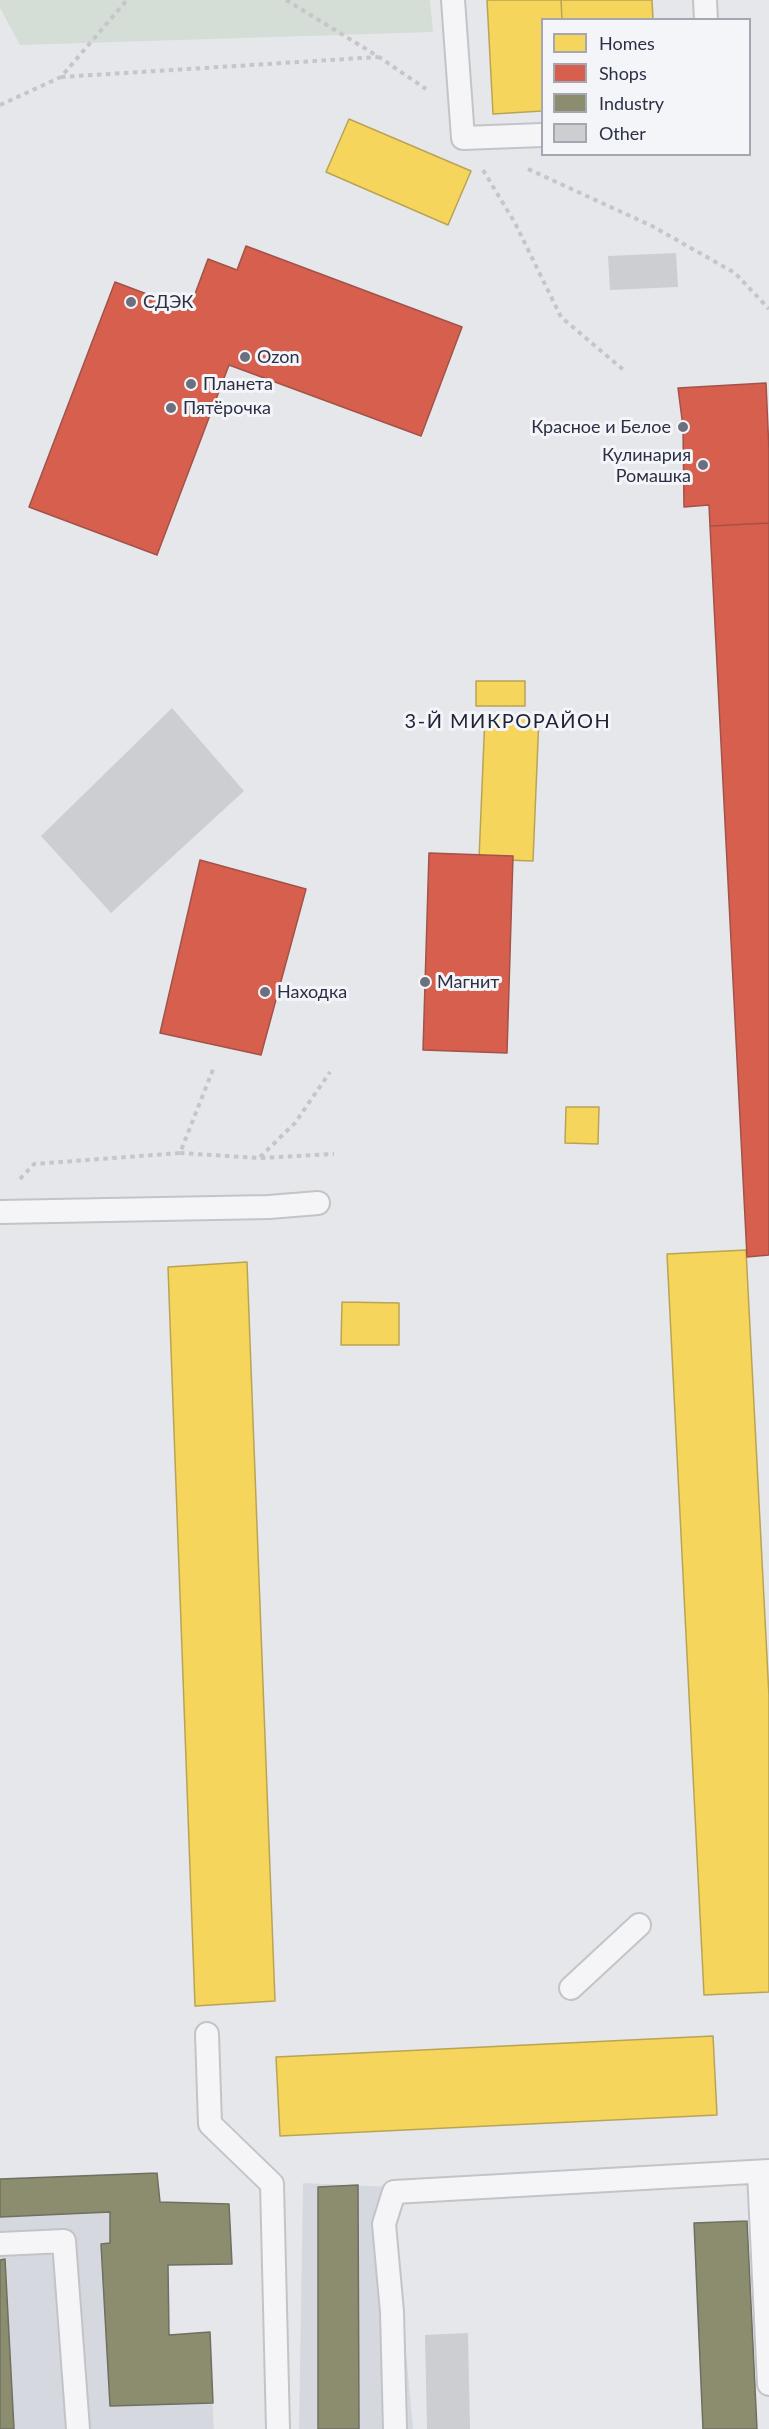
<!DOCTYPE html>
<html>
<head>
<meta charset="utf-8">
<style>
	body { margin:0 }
	#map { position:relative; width:769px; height:2429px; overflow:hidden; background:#e6e7ea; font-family:Lato,sans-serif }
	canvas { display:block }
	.legend { position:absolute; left:541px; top:18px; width:210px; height:138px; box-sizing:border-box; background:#f4f5f9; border:2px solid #a4a6b1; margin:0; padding:8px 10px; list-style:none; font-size:18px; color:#2b3044 }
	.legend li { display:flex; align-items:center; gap:12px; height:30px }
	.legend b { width:30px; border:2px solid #a4a6b1 }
</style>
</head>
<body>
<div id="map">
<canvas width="769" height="2429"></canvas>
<ul class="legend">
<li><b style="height:16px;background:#f6d55c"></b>Homes</li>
<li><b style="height:16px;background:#d6604d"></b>Shops</li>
<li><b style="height:16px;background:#8c8c6e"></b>Industry</li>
<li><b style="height:16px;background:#cdced2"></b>Other</li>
</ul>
</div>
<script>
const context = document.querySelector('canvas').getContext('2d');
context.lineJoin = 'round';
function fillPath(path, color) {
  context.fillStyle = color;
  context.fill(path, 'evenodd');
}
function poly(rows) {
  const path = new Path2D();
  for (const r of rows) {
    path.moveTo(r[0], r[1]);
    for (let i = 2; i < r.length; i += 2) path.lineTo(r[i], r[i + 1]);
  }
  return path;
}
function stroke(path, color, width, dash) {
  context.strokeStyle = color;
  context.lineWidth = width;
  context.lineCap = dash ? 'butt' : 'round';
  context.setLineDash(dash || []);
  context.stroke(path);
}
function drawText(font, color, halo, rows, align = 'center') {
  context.font = font + ' Lato,sans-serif';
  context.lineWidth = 6;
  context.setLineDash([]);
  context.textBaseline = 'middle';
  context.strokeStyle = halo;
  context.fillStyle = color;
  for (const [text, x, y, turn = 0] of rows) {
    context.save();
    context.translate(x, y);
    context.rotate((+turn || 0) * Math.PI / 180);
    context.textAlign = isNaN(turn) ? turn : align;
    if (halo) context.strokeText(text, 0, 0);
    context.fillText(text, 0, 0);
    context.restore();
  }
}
fillPath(poly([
	[303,2183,391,2187,413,2429,299,2429],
	[122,2201,143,2370,212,2398,214,2429,0,2429,0,2206]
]), '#d6d8df');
fillPath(poly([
	[0,0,430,0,433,32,20,45,0,8]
]), '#d4ded6');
const homes = poly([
	[487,0,561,0,562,20,542,20,542,111,493,114,487,0],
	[561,0,652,0,653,20,562,20,561,0],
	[349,119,471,171,448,225,326,172,349,119],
	[476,681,525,681,525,706,476,706,476,681],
	[485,715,539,717,533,861,479,859,485,715],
	[566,1107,599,1107,598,1144,565,1143,566,1107],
	[746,1250,769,1696,769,1992,704,1995,667,1254,746,1250],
	[247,1262,275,2001,195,2006,168,1267,247,1262],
	[342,1302,399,1303,399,1345,341,1345,342,1302],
	[713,2036,717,2115,280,2136,276,2057,713,2036]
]);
fillPath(homes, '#f6d55c');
stroke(homes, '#b9a455', 1.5);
const shops = poly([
	[246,246,462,327,421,436,229,365,157,555,29,507,115,282,189,310,208,259,237,270,246,246],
	[766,383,769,451,769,523,710,526,709,505,684,507,683,427,678,388,766,383],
	[769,523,769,1255,747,1257,710,526,769,523],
	[429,853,513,856,507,1053,423,1050,429,853],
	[200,860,306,889,261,1055,160,1033,200,860]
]);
fillPath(shops, '#d6604d');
stroke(shops, '#a3524a', 1.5);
const industry = poly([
	[157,2173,160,2202,229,2204,232,2264,168,2265,169,2335,210,2332,213,2403,110,2406,101,2244,110,2243,110,2212,0,2217,0,2179,157,2173],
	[358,2185,359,2429,318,2429,318,2187,358,2185],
	[747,2221,757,2429,703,2429,694,2223,747,2221],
	[5,2259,14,2429,0,2429,0,2260,5,2259]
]);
fillPath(industry, '#8c8c6e');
stroke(industry, '#6f7061', 1.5);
fillPath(poly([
	[676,253,678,287,610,290,608,256],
	[172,708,244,791,111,913,41,836],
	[468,2333,470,2429,427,2429,425,2335]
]), '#cdced2');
const service = poly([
	[453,0,463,138,542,135],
	[705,0,706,20],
	[0,1212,269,1207,318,1203],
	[571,1988,639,1925],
	[207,2034,210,2124,272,2184,278,2429],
	[759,2172,769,2384],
	[0,2244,64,2241,78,2429],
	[395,2429,392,2312,384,2224,394,2192,769,2171]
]);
stroke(service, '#c3c4c8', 26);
stroke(poly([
	[286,0,379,57,426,89],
	[61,77,378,57],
	[0,105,61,77,127,0],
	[528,169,652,226,735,273,769,309],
	[483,170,515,223,561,317,626,372],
	[180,1153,259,1158,334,1154],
	[260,1157,295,1123,330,1072],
	[20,1179,34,1164,180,1153,214,1067]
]), '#c5c5ca', 4, [4.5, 4.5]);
stroke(service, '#f5f5f7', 22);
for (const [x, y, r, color] of [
	[131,302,6,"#6c707e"],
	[245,357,6,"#6c707e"],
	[191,384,6,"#6c707e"],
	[171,408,6,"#6c707e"],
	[683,427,6,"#6c707e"],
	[703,465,6,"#6c707e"],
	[425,982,6,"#6c707e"],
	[265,992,6,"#6c707e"]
]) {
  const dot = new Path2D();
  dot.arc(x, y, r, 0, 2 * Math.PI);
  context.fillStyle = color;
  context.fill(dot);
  stroke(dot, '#f4f5f9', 2);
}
drawText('18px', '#2b3044', '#f4f5f9', [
	["СДЭК",143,302],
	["Ozon",257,357],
	["Планета",203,384],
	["Пятёрочка",183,408],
	["Красное и Белое",671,427,"right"],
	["Кулинария",691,455,"right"],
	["Ромашка",691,476,"right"],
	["Магнит",437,982],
	["Находка",277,992]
], 'left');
context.letterSpacing = '1.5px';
drawText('20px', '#1d2235', '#f4f5f9', [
	["3-Й МИКРОРАЙОН",508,722]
]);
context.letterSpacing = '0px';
</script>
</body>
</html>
